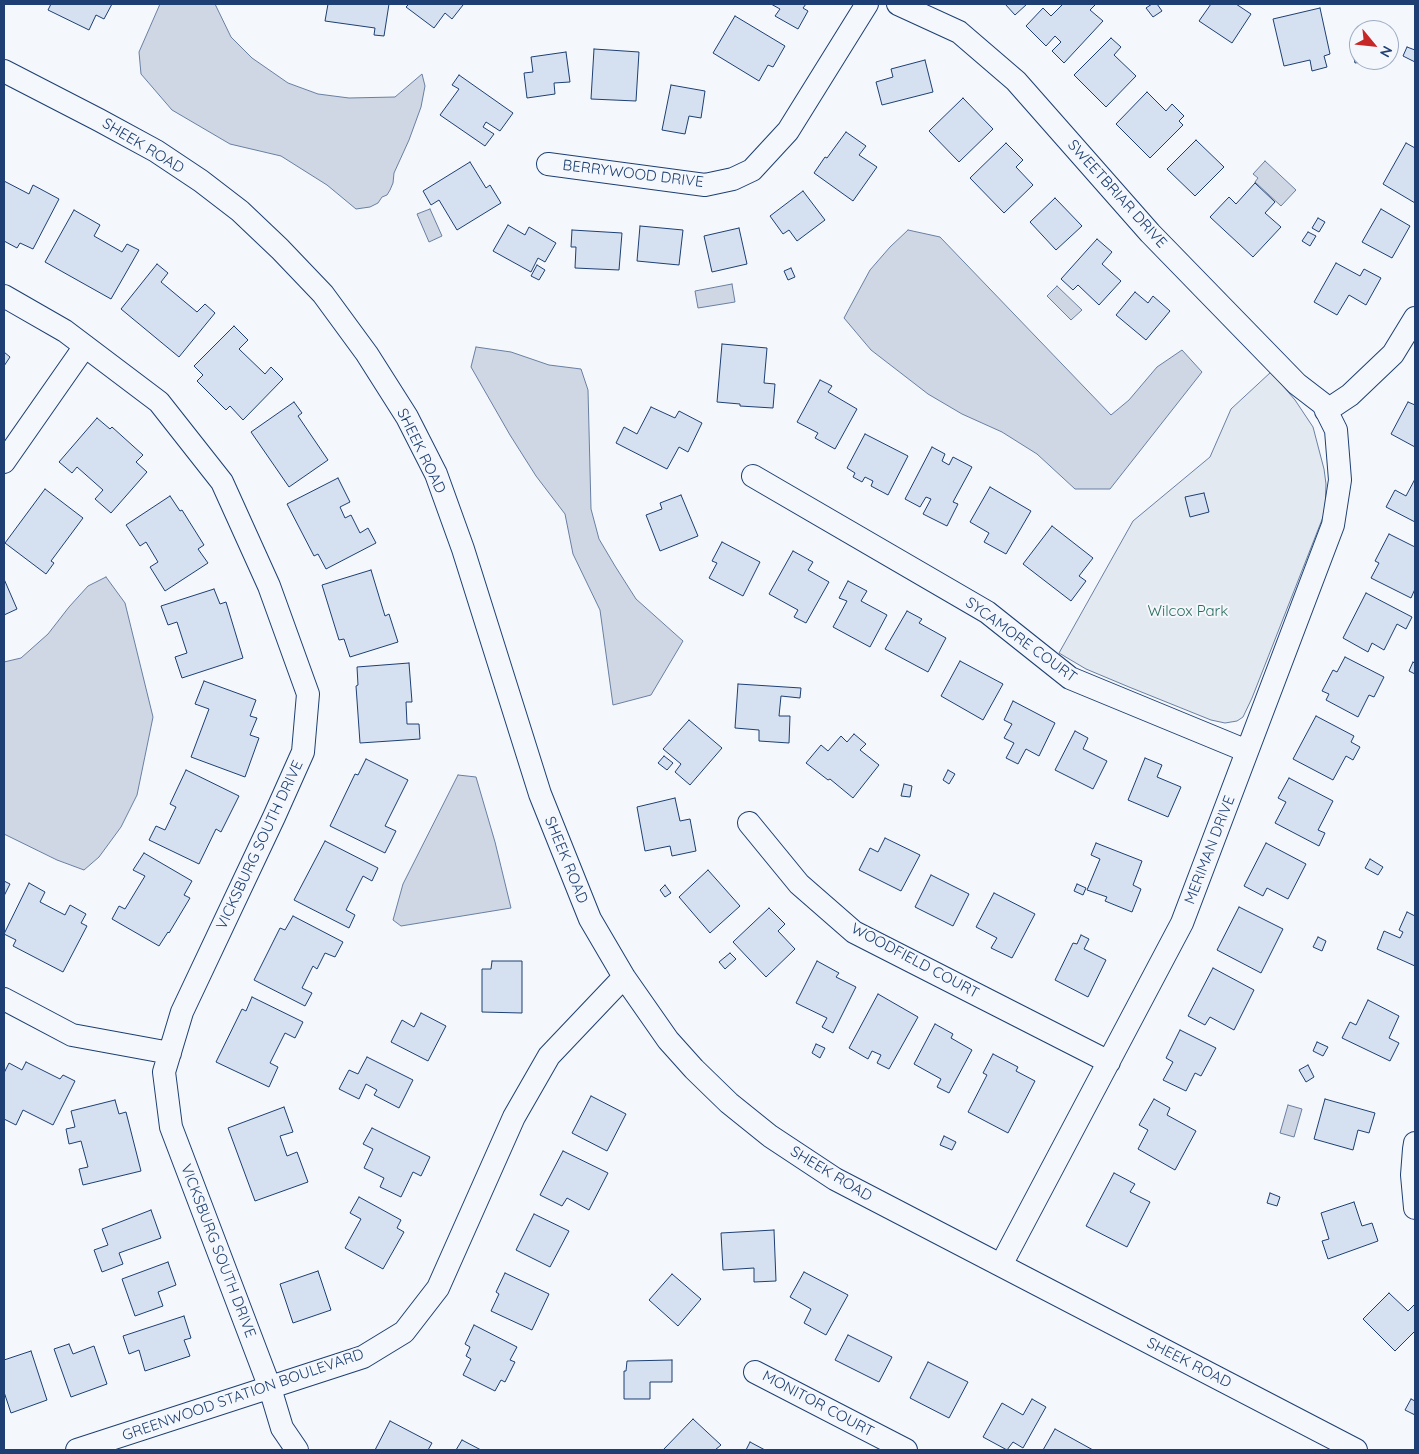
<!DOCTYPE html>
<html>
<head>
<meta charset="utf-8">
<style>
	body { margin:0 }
	#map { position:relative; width:1419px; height:1454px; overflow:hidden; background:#f4f7fb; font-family:Quicksand,sans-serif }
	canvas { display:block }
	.frame { position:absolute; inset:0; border:5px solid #1d3f73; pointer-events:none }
	.north { position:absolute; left:1349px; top:20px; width:50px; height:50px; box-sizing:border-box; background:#f4f7fb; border:1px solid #9eadc5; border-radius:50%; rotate:118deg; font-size:14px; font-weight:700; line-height:20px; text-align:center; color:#1d3f73 }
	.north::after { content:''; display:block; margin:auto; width:18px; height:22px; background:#c62828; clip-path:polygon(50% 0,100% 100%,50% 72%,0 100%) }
</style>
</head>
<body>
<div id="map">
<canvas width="1419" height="1454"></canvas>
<div class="frame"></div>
<div class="north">N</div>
</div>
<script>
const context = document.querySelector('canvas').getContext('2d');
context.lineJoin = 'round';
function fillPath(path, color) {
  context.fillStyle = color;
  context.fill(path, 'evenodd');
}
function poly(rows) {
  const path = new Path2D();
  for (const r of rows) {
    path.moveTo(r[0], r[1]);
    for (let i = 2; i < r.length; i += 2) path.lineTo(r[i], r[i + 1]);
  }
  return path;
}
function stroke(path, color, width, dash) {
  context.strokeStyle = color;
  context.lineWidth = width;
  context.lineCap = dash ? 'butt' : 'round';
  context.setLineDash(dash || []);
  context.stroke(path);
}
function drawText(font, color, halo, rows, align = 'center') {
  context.font = font + ' Quicksand,sans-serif';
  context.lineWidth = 4;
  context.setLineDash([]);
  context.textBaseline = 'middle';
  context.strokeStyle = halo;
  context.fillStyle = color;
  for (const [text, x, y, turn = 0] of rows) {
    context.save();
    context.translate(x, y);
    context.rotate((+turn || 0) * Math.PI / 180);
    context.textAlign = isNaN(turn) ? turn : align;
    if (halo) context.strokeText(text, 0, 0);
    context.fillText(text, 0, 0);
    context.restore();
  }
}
const green = poly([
	[1271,372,1295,400,1313,427,1324,469,1326,484,1325,512,1252,698,1243,717,1237,721,1225,723,1211,720,1129,687,1086,669,1059,653,1133,521,1210,457,1231,409,1271,372]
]);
fillPath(green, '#e3e9f0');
stroke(green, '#687fa3', 1);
const water = poly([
	[160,4,215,4,231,37,252,58,288,83,318,94,349,98,395,97,422,74,425,86,421,107,409,140,394,173,393,183,390,190,387,195,382,197,378,203,370,207,356,209,327,185,281,156,230,144,172,110,141,74,139,52,160,4],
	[1265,161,1296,190,1281,206,1255,182,1258,178,1253,174,1265,161],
	[430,209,442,236,429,242,417,214,430,209],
	[908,230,940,237,1111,415,1129,400,1157,367,1182,350,1202,372,1110,489,1075,489,1037,454,1002,432,962,414,928,394,871,350,844,318,870,270,890,247,908,230],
	[732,284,735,302,698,308,695,291,732,284],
	[1057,286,1082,310,1071,320,1047,296,1057,286],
	[476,347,511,352,549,365,581,369,588,390,591,509,599,539,615,566,636,599,683,641,651,695,613,705,600,610,573,554,565,514,536,476,510,435,471,367,476,347],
	[106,577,125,603,153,717,137,795,121,827,99,857,84,870,57,860,4,834,4,662,21,658,48,634,69,607,88,586,106,577],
	[458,775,476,777,495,842,511,908,401,926,393,920,403,884,458,775],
	[1288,1105,1302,1109,1294,1137,1280,1133,1288,1105]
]);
fillPath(water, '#cfd7e4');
stroke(water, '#687fa3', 1);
const building = poly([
	[51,4,112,4,104,19,96,15,89,30,48,10,51,4],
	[328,4,389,4,384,36,374,35,375,28,325,21,328,4],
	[409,4,461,4,463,5,452,19,445,13,434,28,406,7,409,4],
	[771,4,806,4,803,8,808,11,798,29,775,16,780,9,771,4],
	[1005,4,1027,4,1015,15,1005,4],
	[1063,4,1096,4,1090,10,1103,21,1064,63,1052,51,1061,42,1055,36,1046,46,1026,26,1043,8,1051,16,1063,4],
	[1152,4,1157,4,1162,11,1153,17,1146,8,1152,4],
	[1211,4,1236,4,1251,14,1232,43,1199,21,1211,4],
	[1320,8,1330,54,1324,56,1327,67,1312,71,1310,60,1284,66,1273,19,1320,8],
	[735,16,785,46,773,67,768,65,759,81,713,53,735,16],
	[1111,38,1121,47,1114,55,1136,76,1106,107,1074,75,1111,38],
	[1407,47,1415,50,1415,62,1403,56,1407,47],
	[594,49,639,52,636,101,591,99,594,49],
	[566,52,570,82,554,83,555,94,527,98,524,73,533,72,531,57,566,52],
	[1359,52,1359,60,1367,61,1355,63,1353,53,1359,52],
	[925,60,933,92,882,105,876,82,893,77,891,69,925,60],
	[459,75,513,113,500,131,486,122,483,127,494,134,485,146,440,115,459,89,452,85,459,75],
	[671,85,705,91,701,118,689,116,685,134,662,130,671,85],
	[1147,92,1166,111,1172,104,1184,116,1179,121,1183,125,1150,158,1116,124,1147,92],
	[963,98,993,129,959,162,929,131,963,98],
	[846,132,866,146,859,155,877,167,853,201,814,173,825,157,827,158,846,132],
	[1196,140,1224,167,1195,196,1167,169,1196,140],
	[1006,143,1023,160,1016,167,1033,185,1004,213,970,178,1006,143],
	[1406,143,1415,148,1415,203,1383,184,1406,143],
	[470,162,486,188,490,185,501,203,457,230,439,200,431,205,423,191,470,162],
	[4,181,29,194,33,185,59,199,33,249,20,243,17,248,4,241,4,181],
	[1255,183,1275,202,1265,213,1281,227,1253,257,1210,217,1229,197,1236,204,1255,183],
	[803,191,825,220,797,241,789,230,783,234,770,216,803,191],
	[1055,198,1082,226,1056,250,1030,222,1055,198],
	[1381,209,1410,226,1392,258,1362,242,1381,209],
	[74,210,100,225,94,236,122,252,127,244,139,250,111,299,45,262,74,210],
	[1318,218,1325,222,1319,232,1312,228,1318,218],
	[508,225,525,235,529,227,556,243,545,262,538,258,531,272,493,251,508,225],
	[640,226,683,230,679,265,637,261,640,226],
	[739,228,747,264,712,272,704,236,739,228],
	[572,230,622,233,619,270,575,268,576,247,571,247,572,230],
	[1308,232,1316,236,1310,246,1302,241,1308,232],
	[1097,239,1112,252,1102,264,1121,281,1099,305,1078,285,1073,290,1061,279,1097,239],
	[1336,263,1360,276,1364,269,1381,278,1366,305,1349,295,1337,315,1314,302,1336,263],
	[157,264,168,273,161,282,197,312,205,304,215,313,179,357,121,309,157,264],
	[537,265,545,270,539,280,531,276,537,265],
	[791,268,795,277,788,280,784,271,791,268],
	[1135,292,1148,303,1153,296,1170,311,1146,340,1116,315,1135,292],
	[234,326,248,340,239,349,265,374,271,367,283,379,243,420,230,406,226,410,197,381,203,375,194,366,234,326],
	[722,344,767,348,764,383,775,384,773,408,740,406,740,404,717,402,722,344],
	[4,352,10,357,4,366,4,352],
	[820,380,832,386,828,392,857,409,835,449,815,438,818,433,797,422,820,380],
	[294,402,302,413,298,416,328,460,289,487,251,432,294,402],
	[1408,402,1415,405,1415,447,1391,434,1408,402],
	[651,407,675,418,679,411,702,423,688,452,679,447,667,469,616,443,624,427,637,434,651,407],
	[97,418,110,429,112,427,143,455,136,462,147,472,111,513,95,499,103,490,77,467,72,473,59,462,97,418],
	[865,434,908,456,888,495,871,486,873,481,865,477,862,482,853,477,855,473,847,468,865,434],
	[932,447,945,454,942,461,949,465,953,457,972,467,953,502,958,504,947,526,923,514,931,499,926,497,920,507,905,499,932,447],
	[338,478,350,502,340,507,345,518,351,515,360,533,368,528,376,543,326,569,318,554,314,556,287,504,338,478],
	[1415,479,1415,522,1386,507,1395,490,1406,496,1415,479],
	[990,487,1031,511,1006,554,984,542,989,533,970,522,990,487],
	[45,489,83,518,51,561,54,563,46,574,5,543,45,489],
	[1204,493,1209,512,1190,517,1185,497,1204,493],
	[681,495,698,536,660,551,646,515,662,509,660,503,681,495],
	[170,496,180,511,182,510,204,545,198,549,208,563,165,591,150,567,158,562,146,542,140,546,126,525,170,496],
	[1052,526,1093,558,1079,576,1086,581,1071,601,1023,564,1052,526],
	[1389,534,1415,547,1415,589,1411,598,1371,578,1379,563,1375,561,1389,534],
	[722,542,760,562,743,596,709,578,717,563,712,561,722,542],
	[793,551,813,562,808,570,829,582,806,623,794,617,798,610,769,594,793,551],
	[371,570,385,616,389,614,398,642,350,657,344,639,339,640,322,585,371,570],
	[4,579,17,609,4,615,4,579],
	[848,581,867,591,861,601,887,615,870,647,833,627,847,601,839,598,848,581],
	[214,589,220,604,226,602,243,658,182,678,175,657,187,653,177,622,168,625,161,606,214,589],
	[1366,593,1412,617,1406,629,1397,624,1384,650,1372,643,1368,652,1343,638,1366,593],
	[907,611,922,619,919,623,946,638,928,672,885,649,907,611],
	[1345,657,1384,677,1374,697,1369,695,1358,717,1326,700,1329,694,1322,691,1333,670,1337,672,1345,657],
	[960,661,1003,684,983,720,941,696,960,661],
	[1413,662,1415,664,1415,674,1409,671,1413,662],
	[409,663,412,702,406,702,407,724,419,724,420,739,360,743,356,686,358,685,357,667,409,663],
	[204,681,256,700,250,716,257,718,250,735,259,738,245,777,191,757,209,709,195,704,204,681],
	[738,684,801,688,800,698,781,696,779,716,790,716,789,743,759,741,759,730,735,728,738,684],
	[1013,701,1055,723,1039,756,1026,749,1018,764,1006,758,1014,743,1004,738,1012,724,1004,720,1013,701],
	[1316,716,1354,736,1351,742,1360,747,1353,760,1346,756,1333,780,1293,759,1316,716],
	[689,720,722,748,690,785,675,772,681,764,663,749,689,720],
	[1075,731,1088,738,1083,749,1107,761,1093,789,1055,770,1075,731],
	[854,734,866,744,860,750,879,765,853,798,830,779,828,780,806,763,821,745,828,751,841,736,847,742,854,734],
	[664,756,673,763,667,770,658,763,664,756],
	[1145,758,1162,765,1157,777,1181,787,1168,817,1128,800,1145,758],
	[366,759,408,780,385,826,396,831,385,853,330,826,355,774,358,775,366,759],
	[186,770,239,796,221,832,216,829,199,864,149,840,156,826,165,830,176,807,170,804,186,770],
	[948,770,955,774,949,784,943,780,948,770],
	[1289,778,1333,801,1318,830,1325,833,1319,846,1275,823,1286,802,1278,798,1289,778],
	[904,784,912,786,910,797,901,796,904,784],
	[675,798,680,821,690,819,696,851,672,856,670,846,645,851,637,807,675,798],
	[885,838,920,855,901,891,859,870,870,848,878,852,885,838],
	[325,841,378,868,372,881,363,876,346,910,355,915,349,928,294,900,325,841],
	[1096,843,1142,861,1133,885,1141,889,1132,912,1105,901,1107,897,1087,890,1100,859,1091,855,1096,843],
	[1266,843,1306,864,1288,899,1267,888,1263,896,1244,886,1266,843],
	[144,853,192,881,184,895,190,898,169,933,168,932,159,946,112,919,119,906,125,909,145,876,133,870,144,853],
	[1370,859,1383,867,1378,875,1365,868,1370,859],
	[708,870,740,906,710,933,679,897,708,870],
	[931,875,969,894,953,926,915,907,931,875],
	[4,881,10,884,4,896,4,881],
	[29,883,45,892,40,902,65,915,70,905,86,914,81,923,87,926,63,972,13,946,16,940,4,934,29,883],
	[1077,884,1086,888,1083,895,1074,891,1077,884],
	[665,885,671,893,665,897,660,890,665,885],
	[994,893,1035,914,1012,958,991,948,997,938,976,927,994,893],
	[1239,907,1283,929,1261,973,1217,950,1239,907],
	[769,908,785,924,778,931,795,949,766,977,733,942,769,908],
	[1407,912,1415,916,1415,966,1377,949,1384,931,1400,938,1403,932,1399,930,1407,912],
	[293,916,343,942,335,957,325,953,317,969,313,966,302,988,312,993,305,1006,254,980,280,928,285,930,293,916],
	[1081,935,1089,939,1084,949,1106,960,1088,997,1055,980,1073,943,1077,944,1081,935],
	[1318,937,1326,941,1322,951,1313,947,1318,937],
	[730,953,736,959,725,969,719,962,730,953],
	[492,961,522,961,522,1013,482,1012,482,969,491,969,492,961],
	[817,961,839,973,836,977,856,987,833,1033,822,1027,827,1018,796,1003,817,961],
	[1213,968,1254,990,1234,1030,1210,1017,1205,1025,1188,1016,1213,968],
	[878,994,918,1017,889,1069,877,1063,881,1055,872,1051,868,1059,849,1048,878,994],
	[252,997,303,1022,295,1038,285,1033,270,1063,278,1067,269,1087,216,1062,242,1009,246,1011,252,997],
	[1368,1000,1399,1016,1389,1038,1399,1043,1390,1061,1342,1038,1350,1022,1356,1025,1368,1000],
	[421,1013,446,1026,428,1061,391,1042,402,1020,414,1027,421,1013],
	[935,1024,953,1034,951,1038,972,1050,949,1093,937,1087,941,1079,914,1064,935,1024],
	[1180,1030,1216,1048,1201,1076,1195,1073,1186,1091,1163,1080,1173,1062,1166,1058,1180,1030],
	[1317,1042,1328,1047,1323,1056,1313,1051,1317,1042],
	[816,1044,825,1048,820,1058,812,1053,816,1044],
	[993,1054,1018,1067,1016,1071,1035,1081,1008,1133,968,1112,987,1075,983,1073,993,1054],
	[367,1057,413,1080,399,1108,374,1095,377,1090,366,1084,359,1099,339,1089,349,1070,358,1074,367,1057],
	[26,1062,60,1079,63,1075,75,1081,53,1125,23,1110,16,1125,4,1119,4,1073,9,1063,22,1070,26,1062],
	[1308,1065,1314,1077,1306,1082,1299,1070,1308,1065],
	[591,1096,626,1114,607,1151,572,1133,591,1096],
	[1154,1099,1170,1108,1167,1115,1196,1131,1175,1170,1138,1149,1148,1130,1139,1125,1154,1099],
	[1325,1099,1375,1113,1369,1133,1358,1130,1353,1150,1314,1139,1325,1099],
	[115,1100,119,1114,126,1112,141,1171,83,1185,79,1169,88,1167,81,1141,69,1144,66,1129,75,1127,71,1111,115,1100],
	[284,1107,293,1132,280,1136,287,1156,297,1152,308,1182,255,1201,228,1128,284,1107],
	[372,1128,430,1157,421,1176,413,1172,401,1197,380,1187,384,1178,364,1168,373,1149,363,1144,372,1128],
	[944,1136,956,1142,952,1150,940,1145,944,1136],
	[563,1151,608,1173,589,1210,567,1198,562,1206,540,1195,563,1151],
	[1114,1173,1135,1184,1130,1192,1150,1202,1127,1247,1086,1226,1114,1173],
	[1270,1193,1280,1197,1277,1206,1267,1203,1270,1193],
	[359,1197,401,1220,397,1228,404,1232,383,1269,345,1248,361,1219,350,1213,359,1197],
	[1354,1202,1362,1226,1372,1223,1378,1241,1328,1259,1322,1241,1329,1239,1321,1213,1354,1202],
	[151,1210,161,1238,119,1253,123,1264,102,1272,94,1250,108,1245,102,1229,151,1210],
	[534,1214,569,1231,550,1267,516,1250,534,1214],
	[774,1230,776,1281,754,1282,754,1268,723,1270,721,1233,774,1230],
	[168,1262,176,1285,158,1292,163,1306,135,1316,122,1279,168,1262],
	[318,1271,331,1310,293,1323,280,1284,318,1271],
	[804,1272,848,1295,826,1335,804,1323,811,1309,790,1297,804,1272],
	[505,1273,549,1294,532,1330,491,1311,499,1294,496,1292,505,1273],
	[672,1274,701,1299,678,1326,649,1300,672,1274],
	[1389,1293,1408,1311,1415,1304,1415,1331,1395,1351,1363,1319,1389,1293],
	[184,1316,191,1338,184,1340,190,1356,145,1371,139,1350,129,1354,123,1336,184,1316],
	[474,1325,517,1347,510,1360,515,1362,505,1382,501,1380,495,1391,463,1375,471,1359,466,1356,470,1347,465,1344,474,1325],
	[848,1335,892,1357,879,1382,835,1360,848,1335],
	[69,1344,73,1354,94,1346,107,1384,71,1397,54,1349,69,1344],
	[31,1351,47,1400,11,1413,4,1392,4,1360,31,1351],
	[672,1360,672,1382,650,1382,650,1399,624,1399,624,1371,626,1371,627,1361,672,1360],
	[928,1362,968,1382,949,1418,910,1398,928,1362],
	[1032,1399,1046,1407,1023,1448,1013,1442,1007,1450,983,1437,1002,1403,1023,1415,1032,1399],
	[1411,1399,1415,1401,1415,1415,1405,1410,1411,1399],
	[693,1419,721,1445,715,1450,663,1450,693,1419],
	[390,1421,432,1443,428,1450,375,1450,390,1421],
	[1055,1429,1093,1450,1043,1450,1055,1429],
	[462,1440,481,1450,456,1450,462,1440],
	[750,1442,765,1450,746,1450,750,1442]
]);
fillPath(building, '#d5e0f0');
stroke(building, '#1d3f73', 1);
const minor = poly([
	[898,4,959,32,1016,81,1150,233,1297,384,1323,404,1336,430,1340,480,1333,525,1182,923,1001,1265],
	[4,71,99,120,156,151,201,181,240,211,280,249,323,294,367,354,407,417,436,474,463,549,540,794,590,919,624,977,668,1040,694,1069,729,1103,770,1136,835,1179,1356,1450],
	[548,164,705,185,733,179,752,170,788,131,867,4],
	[4,296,65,331,159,402,222,482,269,586,308,694,303,752,274,817,182,1012,164,1072,171,1127,270,1388,282,1428,297,1450],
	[1326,411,1350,395,1393,354,1415,318],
	[4,462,85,346],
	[753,476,987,612,1070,678,1247,751],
	[749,823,799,884,854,932,1109,1062],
	[4,999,72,1035,170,1053],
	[1415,1143,1414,1149,1412,1175,1415,1208],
	[755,1372,906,1450],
	[77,1450,363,1357,404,1332,438,1288,514,1117,549,1056,624,977]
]);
stroke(minor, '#1d3f73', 24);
stroke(minor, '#f4f7fb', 22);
drawText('15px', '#1d3f73', '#f4f7fb', [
	["SHEEK ROAD",143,146,31],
	["BERRYWOOD DRIVE",633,174,7],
	["SWEETBRIAR DRIVE",1117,194,48],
	["SHEEK ROAD",421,451,64],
	["SYCAMORE COURT",1021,640,36],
	["VICKSBURG SOUTH DRIVE",260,845,-65],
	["MERIMAN DRIVE",1210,850,-69],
	["SHEEK ROAD",566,860,68],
	["WOODFIELD COURT",915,961,28],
	["SHEEK ROAD",831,1174,31],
	["VICKSBURG SOUTH DRIVE",218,1251,69],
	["SHEEK ROAD",1189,1363,27],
	["GREENWOOD STATION BOULEVARD",243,1395,-19],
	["MONITOR COURT",818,1404,28]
]);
drawText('15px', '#2c6c60', '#f4f7fb', [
	["Wilcox Park",1188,611]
]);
</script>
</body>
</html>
